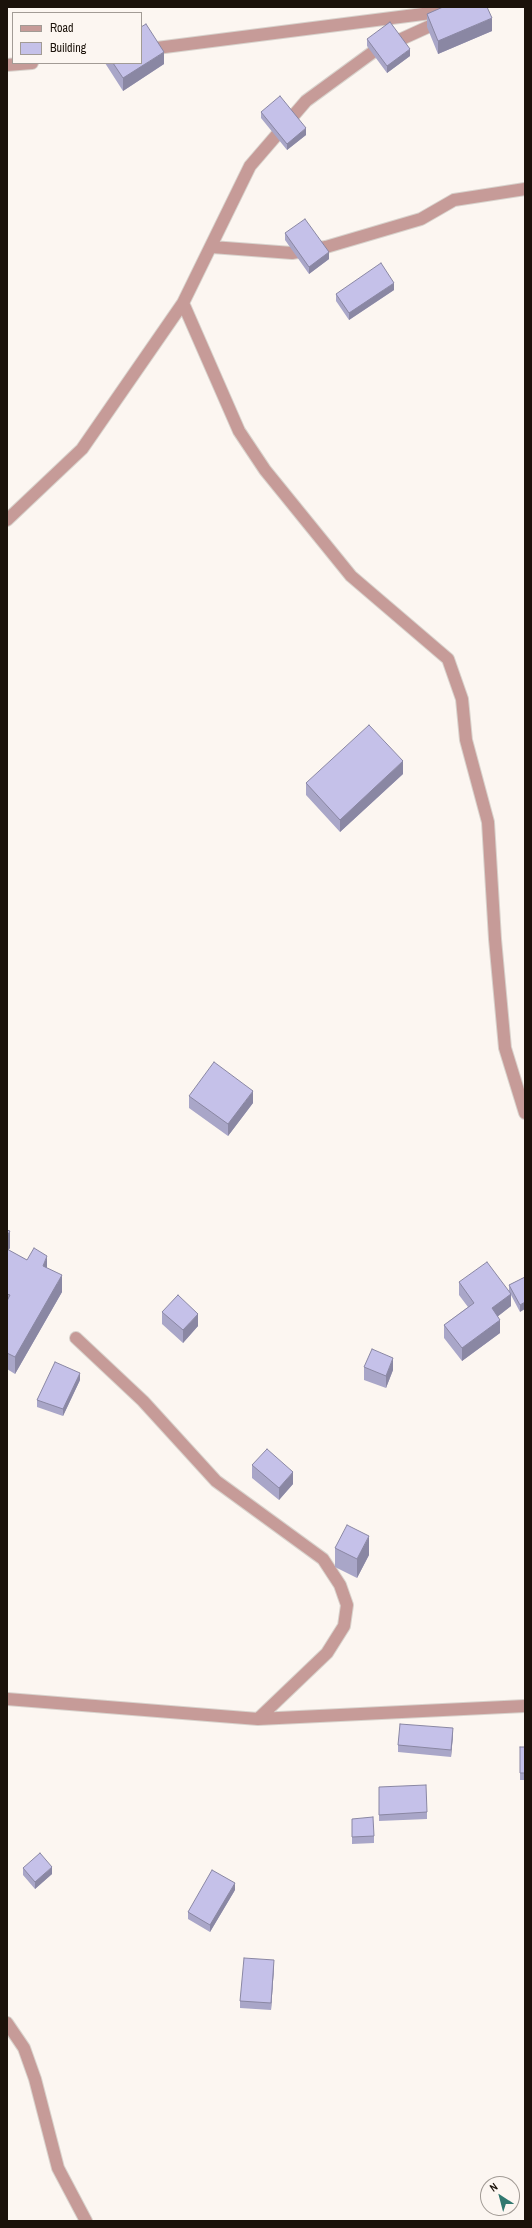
<!DOCTYPE html>
<html>
<head>
<meta charset="utf-8">
<style>
	body { margin:0 }
	#map { position:relative; width:532px; height:2228px; overflow:hidden; background:#fcf6f1; font-family:"Archivo Narrow",sans-serif }
	canvas { display:block }
	.frame { position:absolute; inset:0; border:8px solid #1b120a; pointer-events:none }
	.legend { position:absolute; left:12px; top:12px; width:130px; height:52px; box-sizing:border-box; background:#fcf6f1; border:1px solid #a29b95; margin:0; padding:5px 7px; list-style:none; font-size:12px; color:#1b120a }
	.legend li { display:flex; align-items:center; gap:8px; height:20px }
	.legend b { width:20px; border:1px solid #a29b95 }
	.north { position:absolute; left:480px; top:2176px; width:40px; height:40px; box-sizing:border-box; background:#fcf6f1; border:1px solid #a29b95; border-radius:50%; rotate:324deg; font-size:11px; font-weight:700; line-height:16px; text-align:center; color:#1b120a }
	.north::after { content:''; display:block; margin:auto; width:14px; height:18px; background:#31786f; clip-path:polygon(50% 0,100% 100%,50% 72%,0 100%) }
</style>
</head>
<body>
<div id="map">
<canvas width="532" height="2228"></canvas>
<div class="frame"></div>
<ul class="legend">
<li><b style="height:5px;background:#c69b98"></b>Road</li>
<li><b style="height:11px;background:#c5c1e9"></b>Building</li>
</ul>
<div class="north">N</div>
</div>
<script>
const context = document.querySelector('canvas').getContext('2d');
context.lineJoin = 'round';
function poly(rows) {
  const path = new Path2D();
  for (const r of rows) {
    path.moveTo(r[0], r[1]);
    for (let i = 2; i < r.length; i += 2) path.lineTo(r[i], r[i + 1]);
  }
  return path;
}
function stroke(path, color, width, dash) {
  context.strokeStyle = color;
  context.lineWidth = width;
  context.lineCap = dash ? 'butt' : 'round';
  context.setLineDash(dash || []);
  context.stroke(path);
}
function fillPath(path, color) {
  context.fillStyle = color;
  context.fill(path, 'evenodd');
}
const street = poly([
	[141,50,478,7],
	[7,65,32,63],
	[212,247,292,253,326,247,421,219,454,200,525,189],
	[183,303,239,431,265,470,351,576,448,659,462,699,466,740,488,822,495,939,505,1048,525,1113],
	[7,520,82,449,183,303,250,166,306,101,373,52,441,21],
	[76,1338,143,1401,216,1481,323,1559,340,1585,347,1605,344,1626,327,1653,258,1719],
	[7,1699,258,1719,525,1706],
	[7,2023,24,2048,35,2079,58,2168,86,2221]
]);
stroke(street, '#d8d2cc', 14);
stroke(street, '#c69b98', 12);
fillPath(poly([
	[427,14,492,31,438,54,427,27],
	[367,39,410,56,387,73,367,46],
	[105,63,141,63,164,64,123,91],
	[261,112,306,135,287,150,261,118],
	[285,233,329,259,309,274,285,240],
	[394,290,349,320,336,301,336,294],
	[403,774,340,832,306,795,306,783],
	[189,1096,253,1103,228,1136,189,1108],
	[7,1230,10,1248,8,1250,27,1260,47,1268,62,1292,15,1374,7,1369],
	[525,1277,520,1312,511,1295,511,1306,498,1316,500,1333,462,1361,444,1338,444,1325,468,1307,459,1295,459,1282,509,1292,509,1285],
	[162,1312,198,1326,183,1343,162,1324],
	[364,1367,393,1370,386,1388,364,1380],
	[80,1380,63,1416,37,1407,37,1400],
	[252,1465,293,1484,279,1500,252,1478],
	[335,1548,369,1555,357,1578,335,1567],
	[453,1735,451,1757,398,1752,398,1745],
	[520,1747,525,1747,525,1780,520,1780],
	[379,1787,427,1812,427,1819,379,1821],
	[352,1819,374,1836,374,1843,352,1844],
	[23,1868,52,1874,35,1889,23,1875],
	[235,1890,210,1932,188,1919,188,1912],
	[274,1967,271,2010,240,2008,240,2001]
]), '#a9a6c8');
fillPath(poly([
	[492,18,492,31,438,54,438,41],
	[410,49,410,56,387,73,387,66],
	[164,52,164,64,123,91,123,78],
	[306,128,306,135,287,150,287,144],
	[329,252,329,259,309,274,309,267],
	[394,283,394,290,349,320,349,313],
	[403,761,403,774,340,832,340,820],
	[253,1091,253,1103,228,1136,228,1124],
	[10,1231,10,1248,7,1252,7,1236],
	[47,1256,47,1272,43,1266],
	[62,1275,62,1292,15,1374,15,1357],
	[511,1294,511,1306,492,1321,492,1308],
	[525,1302,525,1309,520,1312,520,1305],
	[198,1314,198,1326,183,1343,183,1330],
	[500,1320,500,1333,462,1361,462,1348],
	[393,1358,393,1370,386,1388,386,1376],
	[80,1373,80,1380,63,1416,63,1409],
	[293,1472,293,1484,279,1500,279,1488],
	[369,1536,369,1555,357,1578,357,1559],
	[453,1728,453,1735,451,1757,451,1750],
	[52,1867,52,1874,35,1889,35,1882],
	[235,1883,235,1890,210,1932,210,1925],
	[274,1960,274,1967,271,2010,271,2003]
]), '#8a87a3');
const building = poly([
	[443,7,487,7,492,18,438,41,427,14,443,7],
	[390,22,410,49,387,66,367,39,390,22],
	[146,24,164,52,123,78,113,63,141,63,141,27,146,24],
	[280,96,306,128,287,144,261,112,280,96],
	[305,219,329,252,309,267,285,233,305,219],
	[381,263,394,283,349,313,336,294,381,263],
	[369,725,403,761,340,820,306,783,369,725],
	[214,1062,253,1091,228,1124,189,1096,214,1062],
	[7,1230,10,1231,7,1236,7,1230],
	[34,1248,47,1256,43,1266,62,1275,15,1357,7,1353,7,1301,10,1295,7,1294,7,1249,27,1260,34,1248],
	[487,1262,511,1294,492,1308,500,1320,462,1348,444,1325,474,1303,459,1282,487,1262],
	[525,1277,525,1302,520,1305,509,1285,525,1277],
	[178,1295,198,1314,183,1330,162,1312,178,1295],
	[372,1349,393,1358,386,1376,364,1367,372,1349],
	[55,1362,80,1373,63,1409,37,1400,55,1362],
	[267,1449,293,1472,279,1488,252,1465,267,1449],
	[347,1525,369,1536,357,1559,335,1548,347,1525],
	[400,1724,453,1728,451,1750,398,1745,400,1724],
	[520,1747,525,1747,525,1773,520,1773,520,1747],
	[426,1785,427,1812,379,1815,379,1787,426,1785],
	[373,1817,374,1836,352,1837,352,1819,373,1817],
	[40,1853,52,1867,35,1882,23,1868,40,1853],
	[212,1870,235,1883,210,1925,188,1912,212,1870],
	[244,1958,274,1960,271,2003,240,2001,244,1958]
]);
fillPath(building, '#c5c1e9');
stroke(building, '#8a87a3', 1);
</script>
</body>
</html>
